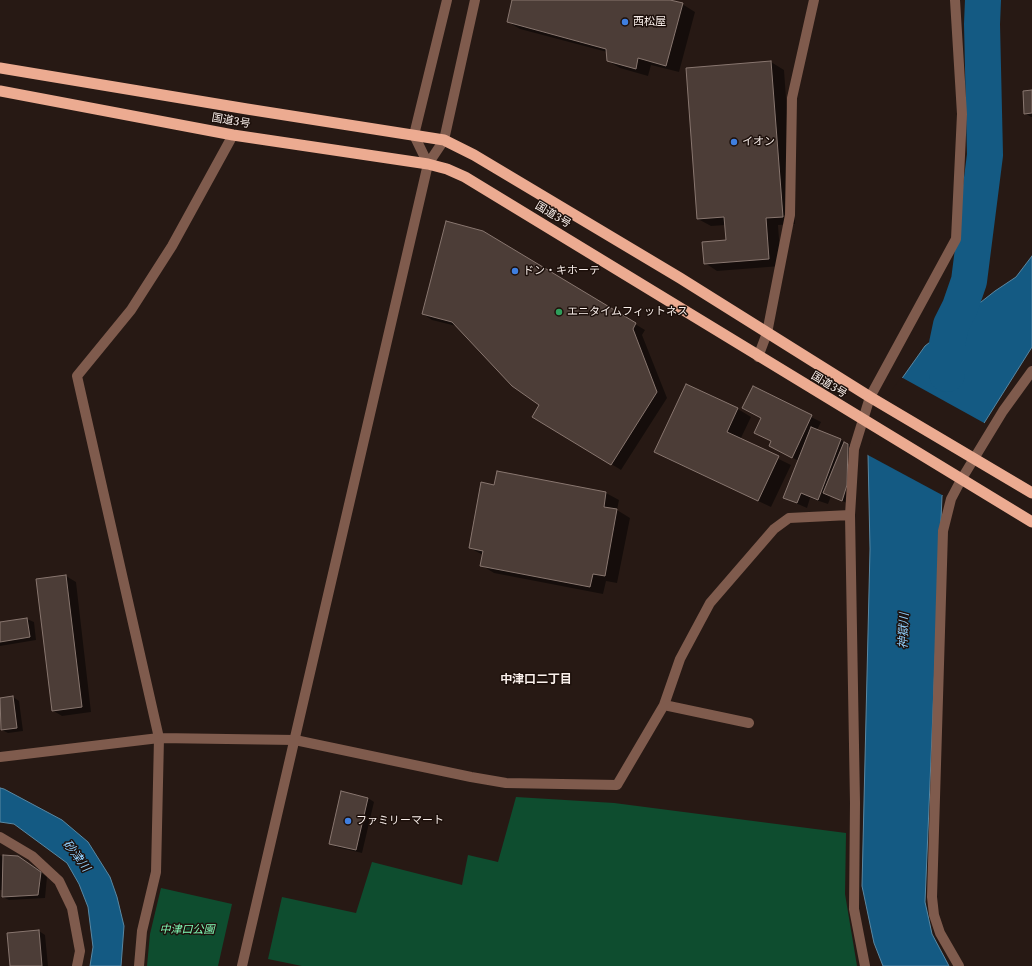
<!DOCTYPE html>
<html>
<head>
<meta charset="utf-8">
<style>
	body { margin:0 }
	canvas { display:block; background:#271914 }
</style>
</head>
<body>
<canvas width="1032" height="966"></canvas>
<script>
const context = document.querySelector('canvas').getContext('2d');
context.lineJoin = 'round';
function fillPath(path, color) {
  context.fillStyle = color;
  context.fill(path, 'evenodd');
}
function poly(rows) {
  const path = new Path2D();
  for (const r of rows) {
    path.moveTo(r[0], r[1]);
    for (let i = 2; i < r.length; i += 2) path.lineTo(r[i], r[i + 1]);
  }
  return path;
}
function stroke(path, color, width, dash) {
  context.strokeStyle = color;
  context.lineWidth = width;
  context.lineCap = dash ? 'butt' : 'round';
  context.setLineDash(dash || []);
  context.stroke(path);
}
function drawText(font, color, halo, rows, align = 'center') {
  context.font = font + ' "Noto Serif","Noto Sans JP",serif';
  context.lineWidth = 3;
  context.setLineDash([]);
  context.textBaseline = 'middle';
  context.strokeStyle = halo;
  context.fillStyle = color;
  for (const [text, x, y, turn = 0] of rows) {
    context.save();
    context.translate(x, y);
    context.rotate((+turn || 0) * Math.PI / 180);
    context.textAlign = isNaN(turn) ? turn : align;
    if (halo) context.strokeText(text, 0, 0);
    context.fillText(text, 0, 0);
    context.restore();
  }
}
fillPath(poly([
	[516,797,614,803,846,833,845,894,857,966,302,966,268,959,282,897,356,913,372,862,462,885,468,855,498,862],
	[161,888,232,904,218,966,147,966,150,934]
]), '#0e4d2f');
const water = poly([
	[1032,256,1032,347,969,447,942,496,925,902,932,934,949,966,883,966,874,943,862,886,870,549,868,454,888,398,925,346,995,291,1016,277,1032,256],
	[0,788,4,789,62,820,88,842,110,877,117,897,124,926,121,966,90,966,93,947,88,907,79,884,67,863,14,824,0,822,0,788]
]);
fillPath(water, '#145a83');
stroke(water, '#5987a2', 1);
fillPath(poly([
	[901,377,986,424,944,496,866,454,887,397]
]), '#271914');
fillPath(poly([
	[513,0,666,0,682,4,695,12,679,72,651,65,648,76,620,68,608,61,607,52,520,29,508,22],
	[771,62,784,70,795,224,778,225,781,266,717,271,705,263,727,241,726,225,711,226,698,219],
	[1032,91,1032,117,1031,117,1025,113],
	[482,232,645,330,642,335,667,398,621,470,533,416,540,405,456,326,432,320,423,314],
	[686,385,738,409,751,417,740,440,791,465,771,507,668,459,656,452],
	[753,388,821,422,817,430,841,440,850,445,849,504,831,496,828,504,810,498,807,508,784,498,799,461,779,451,772,441,762,418],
	[498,472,606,493,619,500,617,510,630,518,617,583,606,581,603,594,494,573,481,565,483,555,470,548,495,486],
	[66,576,76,582,91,712,62,716,52,710],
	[27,619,34,622,36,640,0,646,0,623],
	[13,697,19,701,23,731,8,733,2,730,0,699],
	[368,798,374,802,362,853,336,847,330,843],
	[0,855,4,858,25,861,47,877,45,898,9,900,3,897,3,890,0,890],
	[39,931,45,935,48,966,11,966]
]), '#0007');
stroke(poly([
	[947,374,947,344,951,325,960,307,969,281,985,155,982,24,983,0]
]), '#145a83', 36);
const building = poly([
	[512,0,670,0,683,3,666,66,638,58,636,69,607,61,606,49,507,22,512,0],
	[771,61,783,217,766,218,769,259,704,264,702,242,726,240,724,217,697,219,686,68,771,61],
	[1032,90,1032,113,1024,114,1023,91,1032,90],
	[446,221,483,231,636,323,633,329,657,392,611,465,532,417,539,405,512,386,452,322,422,314,446,221],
	[686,384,738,408,727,432,779,456,758,501,654,452,686,384],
	[753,386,812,415,792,458,769,446,771,441,754,433,761,418,742,408,753,386],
	[811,427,841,439,818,500,801,493,797,503,783,498,811,427],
	[844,442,848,444,847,485,842,501,823,493,844,442],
	[497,471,606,492,604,507,617,509,605,576,593,574,590,587,480,566,483,551,469,548,481,482,494,485,497,471],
	[66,575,82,707,52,711,36,579,66,575],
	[27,618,30,637,0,642,0,622,27,618],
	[13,696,17,728,1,730,0,698,13,696],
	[341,791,368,798,356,850,329,844,341,791],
	[3,855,18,856,41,872,38,895,2,897,3,855],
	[39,930,42,966,10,966,7,933,39,930]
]);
fillPath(building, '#4c3d37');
stroke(building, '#88766f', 1);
stroke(poly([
	[758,357,767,333,790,215,792,98,814,0],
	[664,705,749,723],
	[0,757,159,738,295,740,471,777,506,783,617,785,664,705,680,659,710,603,774,529,789,518,850,515],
	[0,837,32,856,59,881,72,908,80,951,77,966],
	[139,966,142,931,156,872,159,738,77,376,131,310,172,246,233,135],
	[865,966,854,909,855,803,850,515,854,449,870,397,956,239,962,114,955,0]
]), '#7f5b4d', 10);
stroke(poly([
	[428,164,414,135,447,0],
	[242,966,428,164,444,140,475,0],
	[959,966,940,933,934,915,932,897,943,531,951,499,961,480,1003,411,1032,371]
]), '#7f5b4d', 10);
stroke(poly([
	[0,68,247,109,444,140,474,155,680,278,870,397,1032,493],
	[0,91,233,135,428,164,447,169,465,177,1032,522]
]), '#ecab91', 11);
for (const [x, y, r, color] of [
	[625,22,4,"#3f7fe0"],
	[734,142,4,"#3f7fe0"],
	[515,271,4,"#3f7fe0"],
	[559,312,4,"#2e9e5b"],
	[348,821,4,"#3f7fe0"]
]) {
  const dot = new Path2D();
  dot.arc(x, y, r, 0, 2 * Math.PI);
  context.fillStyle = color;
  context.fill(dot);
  stroke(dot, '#1d100b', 1.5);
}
drawText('11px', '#f9efeb', '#1d100b', [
	["西松屋",633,22],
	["イオン",742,142],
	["ドン・キホーテ",523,271],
	["エニタイムフィットネス",567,312],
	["ファミリーマート",356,821]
], 'left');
drawText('11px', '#f9efeb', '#1d100b', [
	["国道3号",231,121,10],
	["国道3号",553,215,31],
	["国道3号",829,385,31]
]);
drawText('italic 11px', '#80fbb7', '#1d100b', [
	["中津口公園",187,930]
]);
drawText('italic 12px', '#8fccf9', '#1d100b', [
	["神獄川",904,631,-88],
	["砂津川",76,856,53]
]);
drawText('bold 12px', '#f9efeb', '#1d100b', [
	["中津口二丁目",536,680]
]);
</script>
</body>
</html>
